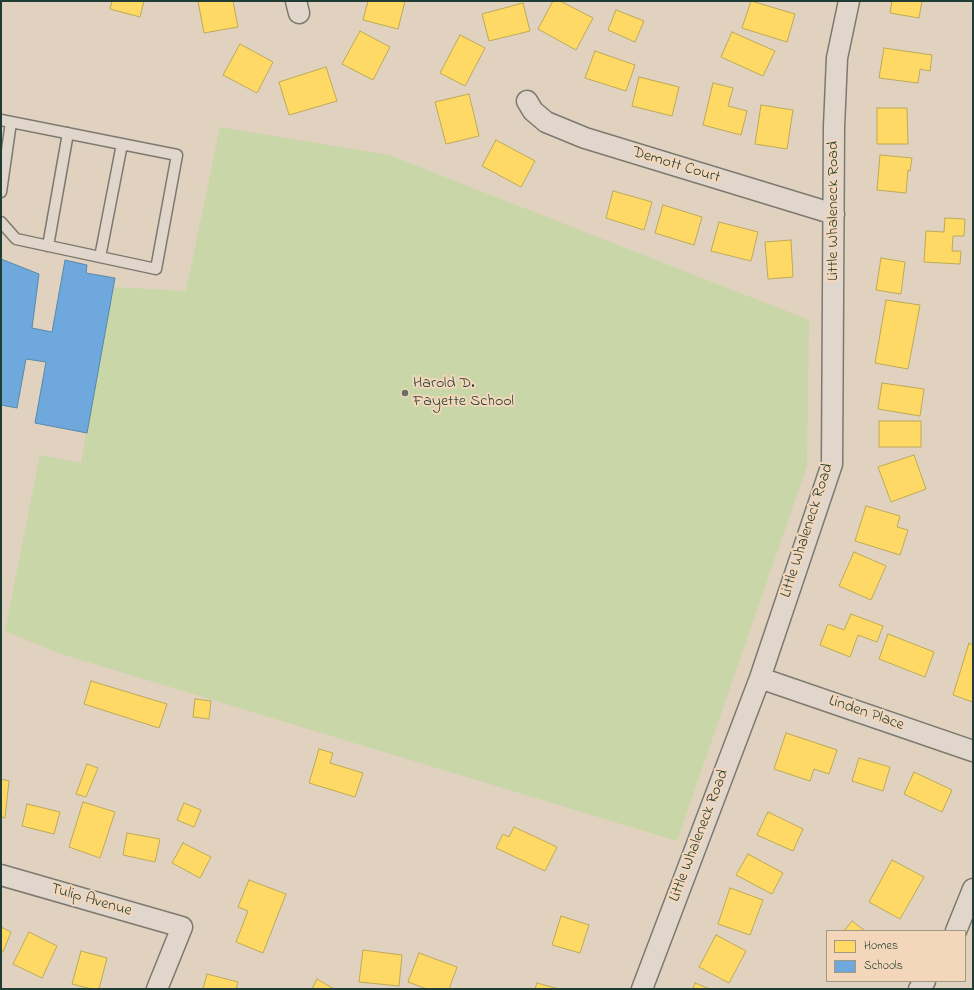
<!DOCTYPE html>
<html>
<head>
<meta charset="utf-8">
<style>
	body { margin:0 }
	#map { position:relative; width:974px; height:990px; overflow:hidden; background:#e1d1bf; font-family:"Indie Flower",sans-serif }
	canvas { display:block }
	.frame { position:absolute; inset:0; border:2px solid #1f3d34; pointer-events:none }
	.legend { position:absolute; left:826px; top:930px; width:140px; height:52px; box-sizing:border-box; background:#f4d7ba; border:1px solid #9f9984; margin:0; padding:5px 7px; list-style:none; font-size:12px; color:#1f3d34 }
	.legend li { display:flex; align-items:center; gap:8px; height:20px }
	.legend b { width:20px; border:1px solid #9f9984 }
</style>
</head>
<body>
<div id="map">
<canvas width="974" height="990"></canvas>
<div class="frame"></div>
<ul class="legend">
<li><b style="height:11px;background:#ffd966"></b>Homes</li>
<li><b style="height:11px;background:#6fa8dc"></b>Schools</li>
</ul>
</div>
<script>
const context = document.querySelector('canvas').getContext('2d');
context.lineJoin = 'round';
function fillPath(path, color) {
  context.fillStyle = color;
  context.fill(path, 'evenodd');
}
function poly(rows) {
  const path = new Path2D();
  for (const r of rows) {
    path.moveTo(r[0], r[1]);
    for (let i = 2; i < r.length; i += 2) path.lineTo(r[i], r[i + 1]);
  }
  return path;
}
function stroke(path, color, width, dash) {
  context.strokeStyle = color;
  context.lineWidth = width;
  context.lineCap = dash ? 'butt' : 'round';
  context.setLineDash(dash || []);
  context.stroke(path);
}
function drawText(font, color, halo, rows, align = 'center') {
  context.font = font + ' "Indie Flower",sans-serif';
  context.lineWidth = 4;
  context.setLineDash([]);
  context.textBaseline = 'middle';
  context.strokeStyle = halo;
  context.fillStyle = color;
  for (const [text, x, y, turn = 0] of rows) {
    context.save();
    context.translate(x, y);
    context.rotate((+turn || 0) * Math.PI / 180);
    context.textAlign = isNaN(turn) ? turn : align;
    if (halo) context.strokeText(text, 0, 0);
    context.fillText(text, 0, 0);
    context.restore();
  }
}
fillPath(poly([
	[220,127,389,155,809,320,807,466,677,841,58,653,5,631,40,455,81,463,113,287,186,291]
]), '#c9d6a8');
const homes = poly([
	[112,1,144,1,140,17,110,9,112,1],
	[198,1,233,1,238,27,204,33,198,1],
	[368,1,405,1,398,29,363,20,368,1],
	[553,1,560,1,593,18,576,50,538,29,553,1],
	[751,1,795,14,787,42,742,28,751,1],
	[892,1,922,1,919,18,890,13,892,1],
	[523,3,530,31,489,41,482,14,523,3],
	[616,10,644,21,635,42,608,30,616,10],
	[360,31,390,47,373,80,342,64,360,31],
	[732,32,775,51,763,76,721,57,732,32],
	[460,35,485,48,465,86,440,73,460,35],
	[240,44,273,62,257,93,223,75,240,44],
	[884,48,932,55,930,71,920,69,918,83,879,78,884,48],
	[595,51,635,65,626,91,585,78,595,51],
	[326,67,337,101,289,115,279,82,326,67],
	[639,77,679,87,672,116,632,106,639,77],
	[713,83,733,88,728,106,747,111,741,135,703,125,713,83],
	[469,94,479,136,446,144,435,102,469,94],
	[761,105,793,110,787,149,755,144,761,105],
	[877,108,907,108,908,144,877,144,877,108],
	[496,140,535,161,521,187,482,166,496,140],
	[880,155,912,158,910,171,908,170,906,193,877,190,880,155],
	[613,191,652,202,644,230,606,218,613,191],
	[663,205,702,217,694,245,655,233,663,205],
	[945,218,965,219,964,236,953,236,952,251,961,251,960,264,924,262,926,231,944,232,945,218],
	[719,222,758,232,751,261,711,251,719,222],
	[791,240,793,277,768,279,765,242,791,240],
	[881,258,905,262,901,294,876,290,881,258],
	[886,300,920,305,908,369,875,363,886,300],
	[882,383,924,389,920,416,878,409,882,383],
	[879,421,921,421,921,447,879,447,879,421],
	[914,455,926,489,891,502,878,467,914,455],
	[866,506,900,516,897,527,908,530,900,555,855,541,866,506],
	[854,552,886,566,871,600,839,586,854,552],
	[851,614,883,626,877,642,858,635,850,657,820,645,828,624,844,630,851,614],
	[888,634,934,652,925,677,879,659,888,634],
	[969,643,973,645,973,702,953,695,969,643],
	[91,681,167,704,159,728,84,704,91,681],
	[195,699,211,701,209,719,193,717,195,699],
	[786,733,837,750,829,774,814,769,810,781,774,769,786,733],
	[319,749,333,753,330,763,363,773,355,797,309,783,319,749],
	[859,758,890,767,883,791,852,781,859,758],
	[87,764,98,768,86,797,76,794,87,764],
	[914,772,952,790,942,812,904,794,914,772],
	[1,779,9,781,5,818,1,817,1,779],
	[83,802,115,812,100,858,69,847,83,802],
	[184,803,201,810,194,827,177,820,184,803],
	[27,804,60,812,54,834,22,826,27,804],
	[768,812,803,829,793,851,757,835,768,812],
	[514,827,557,847,545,871,496,848,503,834,509,837,514,827],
	[127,833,160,839,155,862,123,855,127,833],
	[183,843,211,857,200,878,172,863,183,843],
	[748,854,783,873,772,894,736,875,748,854],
	[892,860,924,877,900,919,869,902,892,860],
	[249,880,286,894,263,953,236,942,248,911,238,907,249,880],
	[730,888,763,900,750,935,718,924,730,888],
	[561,916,589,925,580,953,552,945,561,916],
	[852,921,865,931,844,931,852,921],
	[1,927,11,932,3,952,1,951,1,927],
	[29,932,57,946,42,978,13,964,29,932],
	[716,935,746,951,729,983,699,967,716,935],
	[363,950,402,955,399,986,359,982,363,950],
	[81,951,107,958,99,989,92,989,72,984,81,951],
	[419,953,457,967,449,989,427,989,408,982,419,953],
	[207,974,238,982,236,989,203,989,207,974],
	[317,979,334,989,312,989,317,979],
	[537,983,559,989,535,989,537,983],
	[695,983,710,989,693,989,695,983]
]);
fillPath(homes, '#ffd966');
stroke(homes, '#bcaa57', 1);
const schools = poly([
	[1,259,39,274,32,328,52,332,65,260,87,265,86,273,115,278,87,433,35,423,46,362,26,359,17,408,1,405,1,259]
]);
fillPath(schools, '#6fa8dc');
stroke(schools, '#5788aa', 1);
const service = poly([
	[1,120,177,155,156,269,16,239,1,222],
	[1,192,11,122],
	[48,246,68,133],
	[100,257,122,144]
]);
const minor = poly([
	[296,1,299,13],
	[527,101,533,111,546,122,585,138,834,214],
	[760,678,973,751],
	[1,875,182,927,157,989],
	[956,931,973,889],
	[642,989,760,678,832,464,834,127,837,58,849,1],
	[919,989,925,981]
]);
stroke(service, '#7c7a70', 13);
stroke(minor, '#7c7a70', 23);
stroke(service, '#e1d6cb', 10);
stroke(minor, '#e1d6cb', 20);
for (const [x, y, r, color] of [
	[405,393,4,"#637165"]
]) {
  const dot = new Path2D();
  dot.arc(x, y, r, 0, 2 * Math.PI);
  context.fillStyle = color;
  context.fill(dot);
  stroke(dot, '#f4d7ba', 1.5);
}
drawText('16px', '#1f3d34', '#f4d7ba', [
	["Demott Court",676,166,17],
	["Little Whaleneck Road",834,211,-90],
	["Little Whaleneck Road",808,531,-72],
	["Linden Place",866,714,19],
	["Little Whaleneck Road",700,836,-69],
	["Tulip Avenue",91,901,16]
]);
drawText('16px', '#1f3d34', '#f4d7ba', [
	["Harold D.",413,384],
	["Fayette School",413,402]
], 'left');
</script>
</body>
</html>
